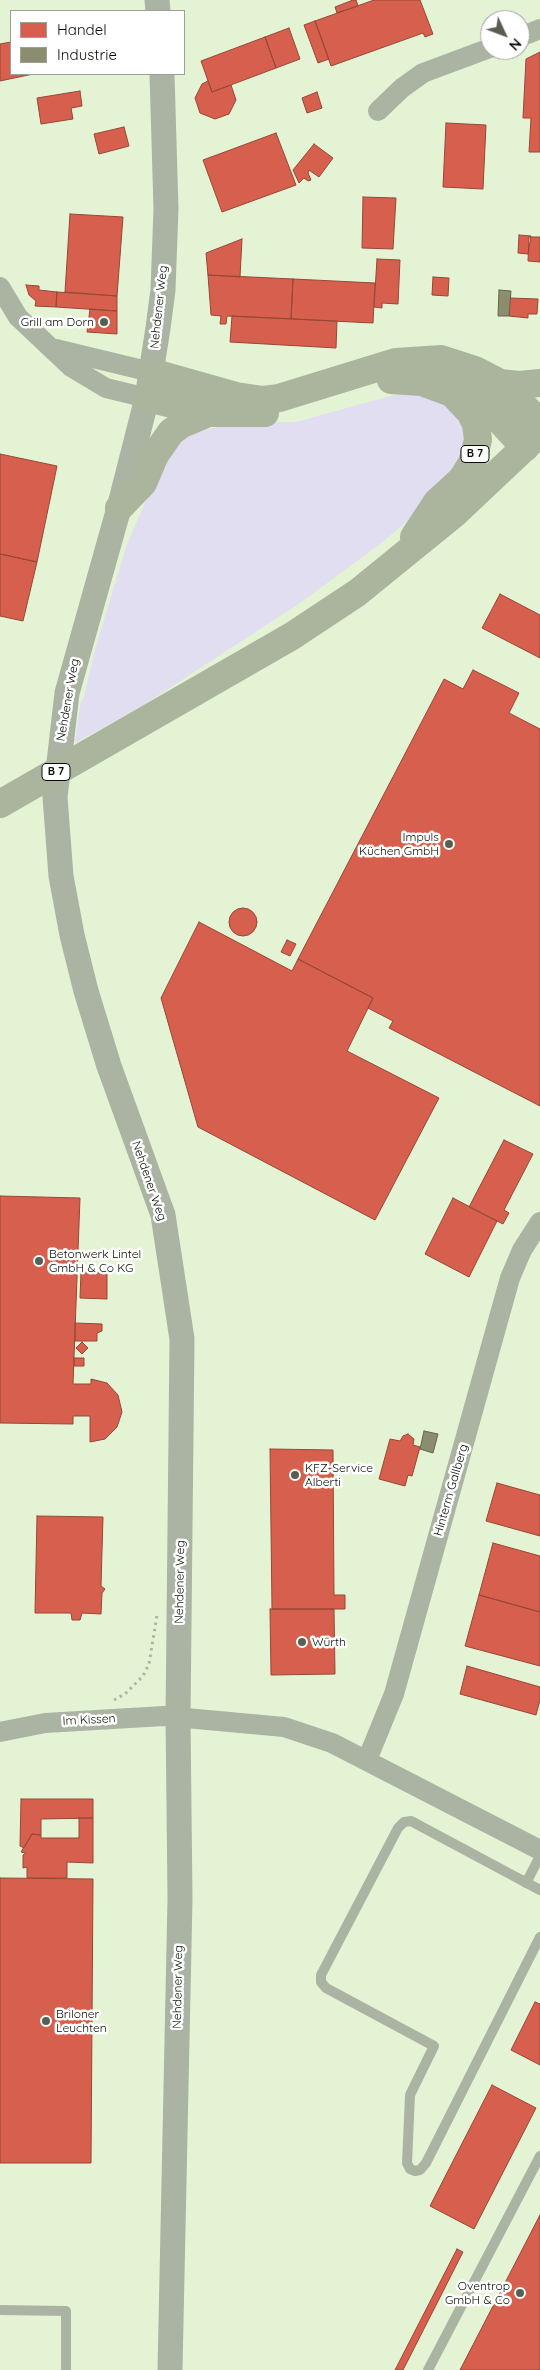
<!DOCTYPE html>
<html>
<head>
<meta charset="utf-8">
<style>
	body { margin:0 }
	#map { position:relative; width:540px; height:2370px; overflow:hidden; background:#ecf5e3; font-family:Quicksand,sans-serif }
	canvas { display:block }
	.legend { position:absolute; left:10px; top:10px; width:175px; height:65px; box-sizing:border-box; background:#fff; border:1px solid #9d9f9b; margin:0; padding:6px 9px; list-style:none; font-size:15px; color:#090e04 }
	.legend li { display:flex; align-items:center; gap:10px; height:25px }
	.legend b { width:25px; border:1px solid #9d9f9b }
	.north { position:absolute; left:480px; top:10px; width:50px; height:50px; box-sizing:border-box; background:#fff; border:1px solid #9d9f9b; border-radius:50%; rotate:133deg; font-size:14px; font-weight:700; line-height:20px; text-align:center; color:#090e04 }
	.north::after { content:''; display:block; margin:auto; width:18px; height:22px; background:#585f52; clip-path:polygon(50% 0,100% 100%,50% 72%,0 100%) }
</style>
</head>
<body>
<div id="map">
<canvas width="540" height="2370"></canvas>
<ul class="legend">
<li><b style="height:14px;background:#d6604d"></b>Handel</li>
<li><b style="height:14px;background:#8c8c6e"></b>Industrie</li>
</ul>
<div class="north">N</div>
</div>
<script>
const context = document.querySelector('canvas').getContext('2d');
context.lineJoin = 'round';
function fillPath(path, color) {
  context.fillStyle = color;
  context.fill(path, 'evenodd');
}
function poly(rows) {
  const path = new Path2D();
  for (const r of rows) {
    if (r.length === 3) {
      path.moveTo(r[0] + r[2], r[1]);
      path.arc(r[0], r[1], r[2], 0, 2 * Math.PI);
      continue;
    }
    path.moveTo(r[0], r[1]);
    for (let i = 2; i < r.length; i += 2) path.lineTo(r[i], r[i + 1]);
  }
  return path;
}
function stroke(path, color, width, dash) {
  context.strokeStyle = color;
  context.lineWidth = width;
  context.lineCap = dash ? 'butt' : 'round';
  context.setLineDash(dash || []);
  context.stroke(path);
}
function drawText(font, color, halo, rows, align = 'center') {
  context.font = font + ' Quicksand,sans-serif';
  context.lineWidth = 5;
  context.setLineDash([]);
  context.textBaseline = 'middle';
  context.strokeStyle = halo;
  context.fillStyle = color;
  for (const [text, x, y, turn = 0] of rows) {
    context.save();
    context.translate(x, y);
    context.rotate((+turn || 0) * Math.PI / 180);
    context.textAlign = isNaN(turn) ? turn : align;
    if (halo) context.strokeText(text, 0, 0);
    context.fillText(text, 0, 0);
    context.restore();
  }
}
fillPath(poly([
	[0,0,540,0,540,2370,0,2370],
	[11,11,184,11,184,74,11,74],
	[490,20,520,20,520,50,490,50]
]), '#e5f3d5');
fillPath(poly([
	[405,392,435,393,458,413,469,435,461,470,441,492,384,541,300,603,142,706,75,743,80,705,84,696,96,646,126,547,158,472,186,435,235,422,296,422]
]), '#e0def0');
const shops = poly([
	[353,0,356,0,358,6,337,13,335,7,353,0],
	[374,0,420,0,433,34,425,37,423,33,331,66,315,21,374,0],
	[315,21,329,59,318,63,304,25,315,21],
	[289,28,300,59,276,68,265,37,289,28],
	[265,37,276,68,212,92,201,61,265,37],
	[11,42,11,74,33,74,0,81,0,44,11,42],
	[540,52,540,152,529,152,531,118,523,118,526,59,540,52],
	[208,81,212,92,231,85,236,100,229,114,215,119,200,113,195,98,202,84,208,81],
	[80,91,82,106,71,108,73,119,41,124,37,98,80,91],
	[317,92,322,108,307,113,302,98,317,92],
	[446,123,486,125,483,189,443,187,446,123],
	[124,127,129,146,99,154,94,134,124,127],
	[276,133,296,185,222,212,203,160,276,133],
	[314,144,333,158,319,177,309,170,308,173,311,180,308,181,304,178,299,183,293,170,314,144],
	[363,197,396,198,393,249,362,248,363,197],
	[70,214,123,217,117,296,65,292,70,214],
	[519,235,531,236,528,254,518,253,519,235],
	[529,237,540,237,540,262,528,261,529,237],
	[242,239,240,277,208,275,206,253,242,239],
	[377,259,400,260,398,304,382,303,382,308,374,307,377,259],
	[208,275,293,279,291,319,227,316,226,324,220,324,221,316,211,315,208,275],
	[433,277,449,278,448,296,432,295,433,277],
	[293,279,375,283,373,323,291,319,293,279],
	[26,285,39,286,39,290,57,292,56,307,35,306,36,301,29,295,26,285],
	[57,292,117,296,117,311,56,307,57,292],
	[510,298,538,299,537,314,528,314,528,318,509,316,510,298],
	[90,309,117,311,117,334,87,332,90,309],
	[232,316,337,321,336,348,230,342,232,316],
	[0,454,57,466,37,562,0,554,0,454],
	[0,554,37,562,23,621,0,616,0,554],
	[500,594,540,615,540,658,482,628,500,594],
	[473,670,519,693,509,713,540,729,540,1106,389,1028,393,1021,368,1008,373,998,298,959,444,679,463,689,473,670],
	[243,922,14],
	[199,922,292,971,298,959,373,998,347,1051,439,1098,375,1220,198,1127,161,998,199,922],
	[287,940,296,944,290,956,281,952,287,940],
	[504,1140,533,1154,504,1210,509,1213,503,1224,469,1207,504,1140],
	[0,1196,80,1198,73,1384,91,1384,91,1379,107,1383,118,1395,122,1412,117,1427,105,1439,90,1442,90,1416,73,1416,73,1424,0,1423,0,1196],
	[453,1198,497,1221,469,1277,425,1254,453,1198],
	[81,1272,107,1272,107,1299,80,1298,81,1272],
	[75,1323,102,1324,102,1331,97,1333,97,1341,75,1341,75,1323],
	[82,1342,88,1348,82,1354,76,1348,82,1342],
	[74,1358,84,1358,84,1366,74,1366,74,1358],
	[408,1434,414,1439,413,1445,420,1447,412,1476,408,1475,405,1486,379,1479,390,1439,400,1441,403,1436,408,1434],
	[270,1449,333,1450,334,1595,345,1595,345,1609,272,1609,270,1449],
	[497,1483,540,1495,540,1536,486,1521,497,1483],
	[37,1516,103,1517,101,1586,105,1589,102,1593,101,1614,82,1613,80,1620,72,1620,71,1613,35,1613,37,1516],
	[493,1543,540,1556,540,1612,479,1595,493,1543],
	[479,1595,540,1612,540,1666,465,1646,479,1595],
	[270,1609,334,1609,335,1674,271,1675,270,1609],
	[467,1666,540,1687,540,1700,536,1715,460,1694,467,1666],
	[21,1799,93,1799,93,1818,41,1819,41,1835,32,1834,24,1848,20,1846,21,1799],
	[79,1818,93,1818,93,1863,67,1862,67,1878,27,1878,27,1867,23,1868,23,1855,26,1853,21,1852,32,1834,41,1835,41,1838,79,1838,79,1818],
	[0,1878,93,1879,91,2163,0,2163,0,1878],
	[535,2002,540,2004,540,2065,511,2050,535,2002],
	[492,2085,536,2108,474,2229,430,2206,492,2085],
	[540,2215,540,2370,460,2370,540,2215],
	[457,2249,463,2252,403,2370,395,2370,457,2249]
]);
fillPath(shops, '#d6604d');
stroke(shops, '#984737', 1);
const industry = poly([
	[499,290,511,291,509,316,498,316,499,290],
	[424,1431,438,1434,433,1453,420,1449,424,1431]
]);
fillPath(industry, '#8c8c6e');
stroke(industry, '#65664e', 1);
stroke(poly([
	[114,1700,125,1694,143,1676,149,1664,157,1615]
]), '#aeb5a5', 3, [2.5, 4]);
stroke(poly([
	[526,1883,540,1856],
	[540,1890,411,1821,404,1822,398,1828,321,1975,321,1982,326,1988,434,2046,410,2095,407,2163,410,2169,415,2171,420,2170,426,2163,540,1937],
	[0,2310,66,2311,66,2370],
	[428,2370,540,2156]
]), '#abb4a2', 10);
stroke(poly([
	[520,37,540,29],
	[378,111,402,88,423,73,490,48],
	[0,287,18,317,71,367,106,388,147,398],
	[56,349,151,372],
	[0,1732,45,1723,164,1716,284,1727,332,1743,540,1850],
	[367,1760,394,1694,510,1278,522,1250,540,1222]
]), '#abb4a2', 20);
stroke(poly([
	[157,0,158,11],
	[162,74,166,209,163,290,158,328,147,398,119,508,67,693,55,797,61,876,72,935,86,991,109,1066,163,1215,182,1339,178,1717,180,1899,170,2370]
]), '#abb4a2', 25);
stroke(poly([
	[151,372,236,396,263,400,279,398,396,362,441,359,475,370,500,383,540,422],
	[442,373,466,383,525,448],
	[391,380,422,382,452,393,470,412,476,424,478,440,472,463,462,479,437,502,414,537],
	[500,383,519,385,540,383],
	[147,398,208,413,265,413],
	[119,508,143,483,155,455,171,432,182,424,208,413],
	[0,804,292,636,357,593,453,515,540,433]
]), '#abb59e', 28);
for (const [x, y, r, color] of [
	[104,322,5,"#585f52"],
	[449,844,5,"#585f52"],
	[39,1261,5,"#585f52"],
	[295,1475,5,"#585f52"],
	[302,1642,5,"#585f52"],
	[46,2021,5,"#585f52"],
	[520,2293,5,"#585f52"]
]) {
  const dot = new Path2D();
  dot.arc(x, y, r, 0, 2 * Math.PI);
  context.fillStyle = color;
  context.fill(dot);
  stroke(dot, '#fff', 2);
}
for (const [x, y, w] of [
	[475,454,28],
	[56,772,28]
]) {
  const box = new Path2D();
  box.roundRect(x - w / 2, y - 8.5, w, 17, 4);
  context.fillStyle = '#fff';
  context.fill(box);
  stroke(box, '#090e04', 1);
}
drawText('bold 11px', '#090e04', null, [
	["B 7",475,454],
	["B 7",56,772]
]);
drawText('12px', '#090e04', '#fff', [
	["Nehdener Weg",159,307,-84],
	["Nehdener Weg",68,700,-80],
	["Nehdener Weg",149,1181,71],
	["Hinterm Gallberg",451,1490,-74],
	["Nehdener Weg",180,1582,-89],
	["Im Kissen",89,1720,-3],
	["Nehdener Weg",178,1987,-89]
]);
drawText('12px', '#090e04', '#fff', [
	["Grill am Dorn",94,322,"right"],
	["Impuls",439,837,"right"],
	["Küchen GmbH",439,851,"right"],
	["Betonwerk Lintel",49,1254],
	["GmbH & Co KG",49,1268],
	["KFZ-Service",305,1468],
	["Alberti",305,1482],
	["Würth",312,1642],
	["Briloner",56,2014],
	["Leuchten",56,2028],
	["Oventrop",510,2286,"right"],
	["GmbH & Co",510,2300,"right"]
], 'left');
</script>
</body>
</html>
